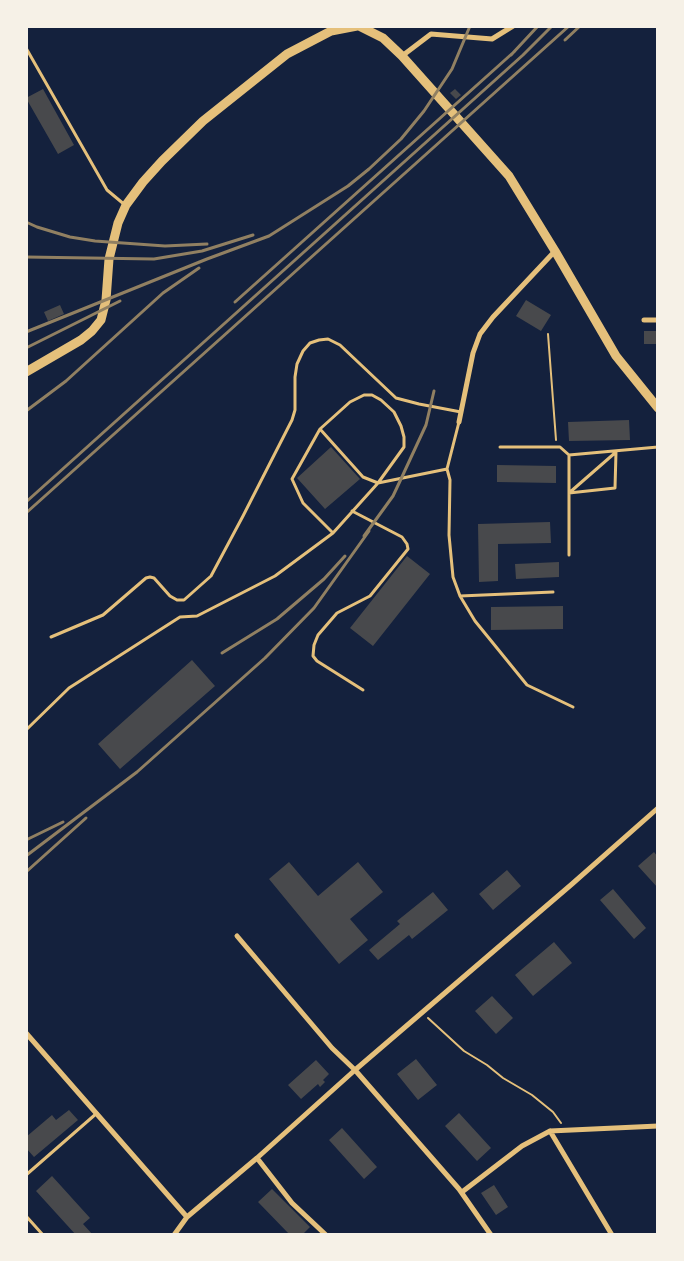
<!DOCTYPE html>
<html>
<head>
<meta charset="utf-8">
<style>
	body { margin:0 }
	#map { position:relative; width:684px; height:1261px; overflow:hidden; background:#14213d; font-family:"Golos Text",sans-serif }
	canvas { display:block }
	.frame { position:absolute; inset:0; border:28px solid #f6f1e7; pointer-events:none }
</style>
</head>
<body>
<div id="map">
<canvas width="684" height="1261"></canvas>
<div class="frame"></div>
</div>
<script>
const context = document.querySelector('canvas').getContext('2d');
context.lineJoin = 'round';
function fillPath(path, color) {
  context.fillStyle = color;
  context.fill(path, 'evenodd');
}
function poly(rows) {
  const path = new Path2D();
  for (const r of rows) {
    path.moveTo(r[0], r[1]);
    for (let i = 2; i < r.length; i += 2) path.lineTo(r[i], r[i + 1]);
  }
  return path;
}
function stroke(path, color, width, dash) {
  context.strokeStyle = color;
  context.lineWidth = width;
  context.lineCap = dash ? 'butt' : 'round';
  context.setLineDash(dash || []);
  context.stroke(path);
}
fillPath(poly([
	[43,89,74,145,58,154,26,98],
	[455,89,461,95,456,99,450,93],
	[526,300,551,315,541,331,516,316],
	[60,305,64,314,48,321,44,312],
	[644,331,658,331,658,344,644,344],
	[629,420,630,440,569,441,568,422],
	[331,447,360,479,325,509,297,478],
	[497,465,556,466,556,483,497,482],
	[550,522,551,543,498,544,498,581,479,582,478,524],
	[407,556,430,574,373,646,350,628],
	[559,562,559,577,516,579,515,564],
	[563,606,563,629,491,630,491,607],
	[192,660,215,686,120,769,98,744],
	[654,852,658,857,658,888,638,866],
	[289,862,318,896,358,862,383,892,350,919,368,940,339,964,269,879],
	[507,870,521,886,493,910,479,894],
	[613,889,646,928,634,939,600,900],
	[433,892,448,910,412,939,409,935,378,960,369,950,400,924,397,921],
	[554,942,572,963,533,996,515,975],
	[492,996,513,1018,496,1034,475,1011],
	[416,1059,437,1085,418,1100,397,1074],
	[316,1060,329,1074,323,1080,325,1082,320,1087,318,1084,301,1099,288,1085],
	[69,1110,78,1120,34,1157,26,1148,26,1137,52,1115,56,1120],
	[459,1113,491,1148,477,1161,445,1126],
	[342,1128,377,1167,364,1179,329,1140],
	[52,1176,90,1218,83,1224,93,1235,76,1235,36,1191],
	[494,1185,508,1207,496,1215,481,1193],
	[272,1189,310,1227,302,1235,290,1235,258,1202]
]), '#48494c');
stroke(poly([
	[548,334,556,440],
	[428,1018,464,1051,487,1065,503,1078,532,1095,553,1112,561,1123]
]), '#e5c07b', 2);
stroke(poly([
	[26,48,107,190,125,205],
	[459,422,447,469,450,480,449,535,453,577,460,596,475,621,527,685,573,707],
	[320,429,363,477,378,483,447,469],
	[500,447,560,447,569,455,658,447],
	[569,455,569,493,615,488,616,452],
	[352,511,402,537,407,544,408,549,370,596,337,613,318,635,314,645,313,656,317,661,363,690],
	[569,555,569,493,616,452],
	[460,596,553,592],
	[51,637,103,615,146,578,150,577,154,578,170,596,177,600,184,600,211,576,243,516,292,420,295,410,295,377,297,364,303,351,310,343,319,340,328,339,340,345,396,398,419,404,461,412],
	[26,730,69,688,180,617,197,616,275,576,333,533,378,483,404,447,404,437,401,426,394,412,381,400,372,395,364,395,350,402,320,429,292,479,303,503,333,533],
	[26,1175,97,1113],
	[26,1216,43,1235]
]), '#e5c07b', 3);
stroke(poly([
	[402,56,431,34,492,39,513,26],
	[644,320,658,320],
	[459,422,473,353,480,334,493,317,555,251],
	[237,936,332,1048,355,1070,459,1189,491,1235],
	[26,1033,187,1217],
	[550,1131,612,1235],
	[257,1158,292,1203,326,1235],
	[462,1192,522,1146,550,1131,658,1126],
	[174,1235,187,1217,257,1158,355,1070,572,884,658,808]
]), '#e5c07b', 5);
stroke(poly([
	[359,26,383,38,402,56,509,176,555,251,616,356,658,408],
	[26,372,81,340,92,331,101,320,106,300,109,259,118,223,126,205,143,182,162,161,203,121,287,54,331,31,357,26]
]), '#e5c07b', 9);
stroke(poly([
	[565,40,580,26],
	[511,55,538,26],
	[26,222,37,227,70,237,95,241,165,246,207,244],
	[26,257,154,259,202,251,253,235],
	[235,302,515,51],
	[26,332,207,259,269,236,348,186,369,169,401,139,424,111,452,69,470,26],
	[26,348,120,301],
	[26,411,66,381,163,293,199,268],
	[26,502,523,55,552,26],
	[26,513,569,26],
	[364,536,393,496,401,479,426,425,434,391],
	[222,653,277,619,324,579,345,556],
	[26,840,63,822],
	[26,856,137,772,265,658,314,608,369,531],
	[26,872,86,818]
]), '#918062', 3);
</script>
</body>
</html>
